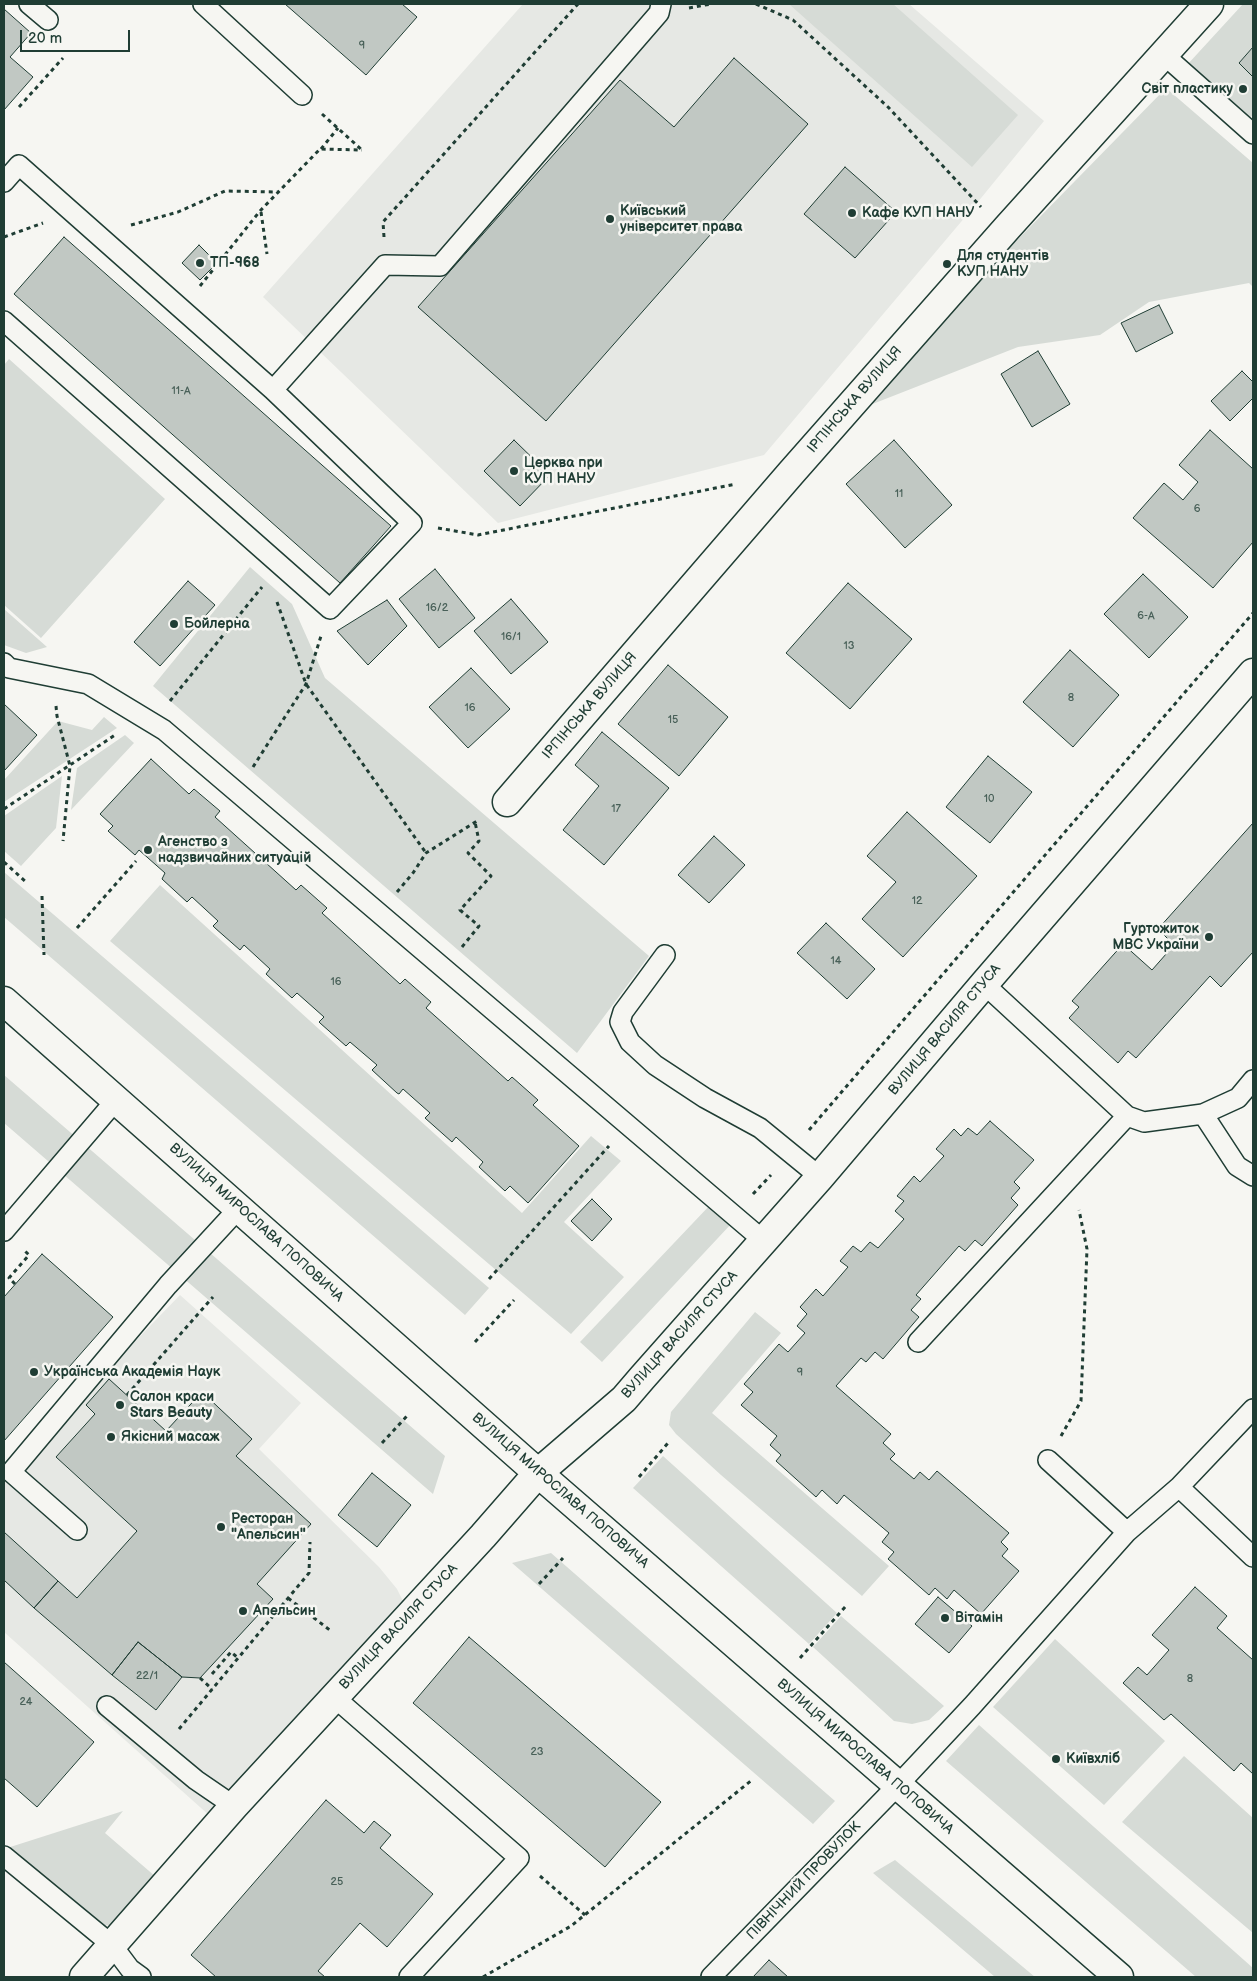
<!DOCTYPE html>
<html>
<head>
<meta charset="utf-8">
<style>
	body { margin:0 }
	#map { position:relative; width:1257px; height:1981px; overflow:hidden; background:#f6f6f2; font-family:"Balsamiq Sans",sans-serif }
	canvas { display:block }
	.frame { position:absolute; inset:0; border:5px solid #1f3d34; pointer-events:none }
	.scale { position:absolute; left:20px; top:30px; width:110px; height:22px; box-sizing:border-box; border:2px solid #1f3d34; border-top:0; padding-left:6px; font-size:15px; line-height:18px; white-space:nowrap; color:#1f3d34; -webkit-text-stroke:4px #f6f6f2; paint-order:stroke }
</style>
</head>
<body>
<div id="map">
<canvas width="1257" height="1981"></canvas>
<div class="frame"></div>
<div class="scale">20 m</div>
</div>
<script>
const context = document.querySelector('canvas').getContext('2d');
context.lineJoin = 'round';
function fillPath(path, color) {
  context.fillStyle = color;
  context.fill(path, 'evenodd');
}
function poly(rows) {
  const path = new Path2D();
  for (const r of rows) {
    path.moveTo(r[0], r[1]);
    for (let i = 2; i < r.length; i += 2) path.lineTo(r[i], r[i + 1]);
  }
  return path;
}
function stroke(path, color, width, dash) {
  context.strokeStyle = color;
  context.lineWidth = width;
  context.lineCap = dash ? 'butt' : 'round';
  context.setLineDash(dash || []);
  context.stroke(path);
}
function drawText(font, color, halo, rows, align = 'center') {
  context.font = font + ' "Balsamiq Sans",sans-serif';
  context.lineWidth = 5;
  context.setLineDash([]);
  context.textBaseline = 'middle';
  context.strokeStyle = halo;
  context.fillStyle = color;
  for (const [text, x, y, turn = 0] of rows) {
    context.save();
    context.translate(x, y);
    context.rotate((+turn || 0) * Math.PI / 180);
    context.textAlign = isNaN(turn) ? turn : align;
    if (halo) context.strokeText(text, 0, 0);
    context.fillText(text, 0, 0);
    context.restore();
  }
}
fillPath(poly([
	[523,4,909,4,1044,121,977,203,764,455,498,523,263,297],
	[180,1295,301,1403,259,1449,379,1567,397,1589,404,1603,210,1816,4,1632,4,1477]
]), '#e6e8e4');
fillPath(poly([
	[789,4,893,4,1018,115,972,167],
	[1243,4,1253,4,1253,47,1239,63,1253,77,1253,115,1246,121,1187,65],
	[1166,88,1253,163,1253,287,1249,283,1149,302,1100,335,1018,347,847,414],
	[9,359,165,499,41,638,4,605,4,365],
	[250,567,292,604,325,678,649,956,577,1053,153,686],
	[4,609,47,647,26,653,4,645],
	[104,717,117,728,4,802,4,780,58,721,92,730],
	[125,735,134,743,71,810,77,768],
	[62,776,56,828,21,866,4,851,4,816],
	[4,872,489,1288,465,1315,4,917],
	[160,885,522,1213,591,1136,621,1161,564,1222,624,1277,571,1334,110,941],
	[4,1075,445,1456,433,1494,4,1123],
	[711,1204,732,1223,602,1362,580,1342],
	[755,1312,781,1333,712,1413,889,1566,862,1596,721,1475,676,1434,669,1425,671,1412],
	[663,1456,837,1613,809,1644,633,1488],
	[551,1553,835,1801,813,1824,512,1563],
	[841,1616,944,1706,929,1720,912,1724,894,1721,813,1647],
	[1055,1639,1165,1741,1104,1805,993,1707],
	[979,1725,1253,1968,1253,1977,1196,1977,946,1761],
	[1184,1756,1253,1818,1253,1933,1122,1822],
	[123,1811,105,1833,156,1877,114,1925,96,1926,4,1849],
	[895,1860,1035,1977,995,1977,873,1873]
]), '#d6dbd6');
const building = poly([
	[285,4,402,4,417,17,366,75,285,4],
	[4,9,31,33,10,57,33,77,4,110,4,9],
	[1253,47,1253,77,1239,63,1253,47],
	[734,58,808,124,546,421,418,307,620,80,674,127,734,58],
	[845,167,896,212,855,258,804,214,845,167],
	[64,237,391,526,340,583,14,294,64,237],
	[199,245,217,263,200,280,182,263,199,245],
	[1159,305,1173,333,1136,352,1121,323,1159,305],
	[1038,351,1070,404,1032,427,1001,374,1038,351],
	[1242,371,1253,382,1253,398,1230,421,1211,401,1242,371],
	[1210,430,1253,469,1253,542,1213,588,1133,518,1164,483,1183,500,1198,482,1179,465,1210,430],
	[514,440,550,475,520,506,484,471,514,440],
	[894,440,952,505,905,548,846,484,894,440],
	[435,569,475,618,439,648,399,599,435,569],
	[1143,574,1188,617,1149,658,1104,614,1143,574],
	[188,581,215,605,160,666,134,642,188,581],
	[848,583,912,639,850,709,786,653,848,583],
	[511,599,548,642,511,674,474,631,511,599],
	[387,600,407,626,368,665,337,631,387,600],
	[1070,650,1119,695,1073,747,1023,702,1070,650],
	[668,665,728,717,679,776,618,724,668,665],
	[471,668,510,709,468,748,429,707,471,668],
	[4,704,37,735,4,771,4,704],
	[602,732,669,788,604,865,563,830,599,786,575,765,602,732],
	[988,756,1032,792,990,843,946,807,988,756],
	[151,759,189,794,194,789,220,811,215,817,296,890,301,885,327,908,322,913,400,984,405,979,431,1002,426,1008,508,1081,512,1077,538,1100,533,1105,579,1146,528,1203,510,1186,505,1191,479,1167,483,1162,456,1137,452,1142,425,1118,430,1113,403,1089,399,1094,397,1093,372,1070,377,1065,350,1042,346,1046,320,1023,319,1022,324,1017,297,993,292,998,266,974,270,969,244,945,240,950,215,928,213,926,218,921,192,897,187,902,162,879,165,873,139,850,135,855,108,831,113,826,100,814,151,759],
	[907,812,977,876,903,957,862,919,896,882,867,856,907,812],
	[1253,823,1253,952,1221,987,1210,976,1136,1058,1128,1051,1118,1063,1069,1018,1079,1007,1072,1001,1123,944,1152,970,1174,945,1158,929,1253,823],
	[714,836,745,865,709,903,678,875,714,836],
	[826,923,875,969,847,999,797,953,826,923],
	[990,1121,1034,1160,1014,1182,1020,1188,1011,1198,1018,1205,982,1246,975,1240,965,1251,959,1246,916,1295,921,1299,911,1310,919,1317,883,1359,875,1352,866,1362,861,1358,836,1386,891,1434,883,1443,895,1454,890,1459,914,1479,920,1472,929,1480,937,1471,1009,1533,1001,1542,1008,1549,1002,1556,1019,1571,981,1614,954,1590,947,1599,935,1588,929,1595,888,1559,894,1552,882,1542,889,1533,844,1495,837,1504,822,1490,816,1497,776,1461,781,1455,770,1445,777,1436,741,1405,753,1392,744,1384,779,1344,788,1352,805,1333,797,1326,807,1314,800,1307,816,1289,823,1296,848,1267,840,1261,853,1246,861,1252,870,1242,878,1248,904,1219,895,1211,904,1201,897,1196,914,1176,920,1182,944,1156,936,1149,954,1129,961,1136,968,1128,977,1135,990,1121],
	[592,1199,612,1219,592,1241,571,1221,592,1199],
	[42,1254,113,1317,4,1441,4,1297,42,1254],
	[109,1379,166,1431,202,1392,252,1439,236,1456,311,1524,257,1584,273,1599,200,1678,182,1677,138,1642,112,1675,34,1608,58,1581,77,1598,137,1531,56,1457,95,1414,86,1405,109,1379],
	[372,1473,411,1505,377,1547,338,1515,372,1473],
	[4,1532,58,1581,34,1608,4,1580,4,1532],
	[1195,1587,1227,1616,1217,1628,1253,1660,1253,1774,1241,1763,1234,1771,1171,1714,1164,1720,1123,1683,1138,1667,1147,1675,1169,1650,1152,1635,1195,1587],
	[938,1597,972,1626,949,1653,915,1624,938,1597],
	[469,1637,661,1802,605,1867,413,1703,469,1637],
	[138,1642,182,1677,156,1710,112,1675,138,1642],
	[4,1662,94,1742,37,1807,4,1778,4,1662],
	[326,1800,364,1833,374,1821,391,1835,380,1848,433,1894,387,1947,360,1923,318,1971,325,1977,216,1977,191,1955,326,1800],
	[769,1960,788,1977,753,1977,769,1960]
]);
fillPath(building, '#c1c8c3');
stroke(building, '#1f3d34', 1);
const service = poly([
	[29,4,48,20],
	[203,4,302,95],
	[1163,54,1253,134],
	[4,182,19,165,273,390,412,523,330,609,4,321],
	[273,390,385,265,440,266,659,13,661,4],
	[4,663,9,668,88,684,164,730,764,1241],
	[665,955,623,1012,620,1022,630,1042,655,1065,705,1098,760,1128,820,1177],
	[984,984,1127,1116,1144,1122,1203,1114,1238,1098,1253,1080],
	[1203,1114,1237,1166,1253,1176],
	[4,1231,116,1100],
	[918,1342,1127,1116],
	[1179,1487,1253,1409],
	[77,1530,11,1472,168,1285,239,1208],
	[1127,1532,1179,1487,1253,1557],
	[334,1697,519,1858,409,1977],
	[107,1706,196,1780,234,1806],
	[4,1856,112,1945,130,1969,141,1977],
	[711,1977,898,1785,972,1706,1127,1532,1048,1460]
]);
const minor = poly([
	[507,802,791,473,1007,228,1209,4],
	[538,1473,624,1399,642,1378,820,1177,984,984,1253,673]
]);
const tertiary = poly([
	[4,1001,538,1473,1119,1977],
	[84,1977,234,1806,483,1536,538,1473]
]);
stroke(service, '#1f3d34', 22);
stroke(minor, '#1f3d34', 31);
stroke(tertiary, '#1f3d34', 31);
stroke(poly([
	[756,4,793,20,888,107,981,207],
	[689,8,711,4],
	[19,107,63,58],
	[322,114,362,150],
	[321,149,338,128],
	[261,212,267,254],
	[131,225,178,212,225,191,279,192],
	[4,237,43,223],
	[384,237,383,222,578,4],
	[200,286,260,211,320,149,362,150],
	[438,528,478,535,736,484],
	[277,602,306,684,426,853],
	[170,701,262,587],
	[56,706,57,716,70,766,63,841],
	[253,767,306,684,321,636],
	[4,809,115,735],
	[4,862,26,882],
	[397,892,413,873,426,853,477,821],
	[42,896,44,955],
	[77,928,136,861],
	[462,947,479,926,460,910,491,876,468,853,479,841,475,822],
	[809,1130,1253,613],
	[753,1194,771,1175],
	[489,1279,609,1146],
	[15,1284,9,1278,29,1255,25,1251],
	[475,1342,514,1300],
	[127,1395,213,1297],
	[1061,1436,1081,1401,1087,1249,1079,1210],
	[382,1443,407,1416],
	[639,1477,668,1443],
	[539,1584,563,1558],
	[288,1598,331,1631],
	[800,1658,846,1606],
	[212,1674,231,1652,238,1658],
	[200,1678,212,1689],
	[179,1729,309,1573,310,1542],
	[540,1876,585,1915],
	[483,1977,571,1926,752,1780]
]), '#1f3d34', 3, [4, 4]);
stroke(service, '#f6f6f2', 19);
stroke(minor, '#f6f6f2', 28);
stroke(tertiary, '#f6f6f2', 28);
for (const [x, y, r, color] of [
	[1243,89,5,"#1f3d34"],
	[852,213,5,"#1f3d34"],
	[610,219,5,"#1f3d34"],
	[200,263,5,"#1f3d34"],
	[947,264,5,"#1f3d34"],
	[514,471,5,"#1f3d34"],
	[174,624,5,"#1f3d34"],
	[148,850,5,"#1f3d34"],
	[1209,937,5,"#1f3d34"],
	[34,1372,5,"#1f3d34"],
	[120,1405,5,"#1f3d34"],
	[111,1437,5,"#1f3d34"],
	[221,1527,5,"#1f3d34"],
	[243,1611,5,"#1f3d34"],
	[945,1618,5,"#1f3d34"],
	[1056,1759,5,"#1f3d34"]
]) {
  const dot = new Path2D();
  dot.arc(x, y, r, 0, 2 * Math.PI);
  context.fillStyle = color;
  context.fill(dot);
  stroke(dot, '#f6f6f2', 2);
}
drawText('11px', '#486058', null, [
	["9",362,46],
	["11-А",181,391],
	["11",899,494],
	["6",1197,509],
	["16/2",437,608],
	["6-А",1146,616],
	["16/1",511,637],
	["13",849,646],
	["8",1071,698],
	["16",470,708],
	["15",673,720],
	["10",989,799],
	["17",616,809],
	["12",917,901],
	["14",836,961],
	["16",336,982],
	["9",800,1373],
	["22/1",147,1676],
	["8",1190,1679],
	["24",26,1702],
	["23",537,1752],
	["25",337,1882]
]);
drawText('bold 14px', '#1f3d34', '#f6f6f2', [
	["Світ пластику",1233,89,"right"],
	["Київський",620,211],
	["університет права",620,227],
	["Кафе КУП НАНУ",862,213],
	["Для студентів",957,256],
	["КУП НАНУ",957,272],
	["ТП-968",210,263],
	["Церква при",524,463],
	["КУП НАНУ",524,479],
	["Бойлерна",184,624],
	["Агенство з",158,842],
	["надзвичайних ситуацій",158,858],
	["Гуртожиток",1199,929,"right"],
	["МВС України",1199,945,"right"],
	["Українська Академія Наук",44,1372],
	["Салон краси",130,1397],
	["Stars Beauty",130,1413],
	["Якісний масаж",121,1437],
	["Ресторан",231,1519],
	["\"Апельсин\"",231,1535],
	["Апельсин",253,1611],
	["Вітамін",955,1618],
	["Київхліб",1066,1759]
], 'left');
drawText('14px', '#1f3d34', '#f6f6f2', [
	["ІРПІНСЬКА ВУЛИЦЯ",855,400,-49],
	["ІРПІНСЬКА ВУЛИЦЯ",590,706,-49],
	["ВУЛИЦЯ ВАСИЛЯ СТУСА",945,1030,-50],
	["ВУЛИЦЯ МИРОСЛАВА ПОПОВИЧА",256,1223,42],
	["ВУЛИЦЯ ВАСИЛЯ СТУСА",680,1335,-48],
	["ВУЛИЦЯ МИРОСЛАВА ПОПОВИЧА",560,1491,41],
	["ВУЛИЦЯ ВАСИЛЯ СТУСА",399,1627,-47],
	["ВУЛИЦЯ МИРОСЛАВА ПОПОВИЧА",865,1757,41],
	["ПІВНІЧНИЙ ПРОВУЛОК",804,1881,-46]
]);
</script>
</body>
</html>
